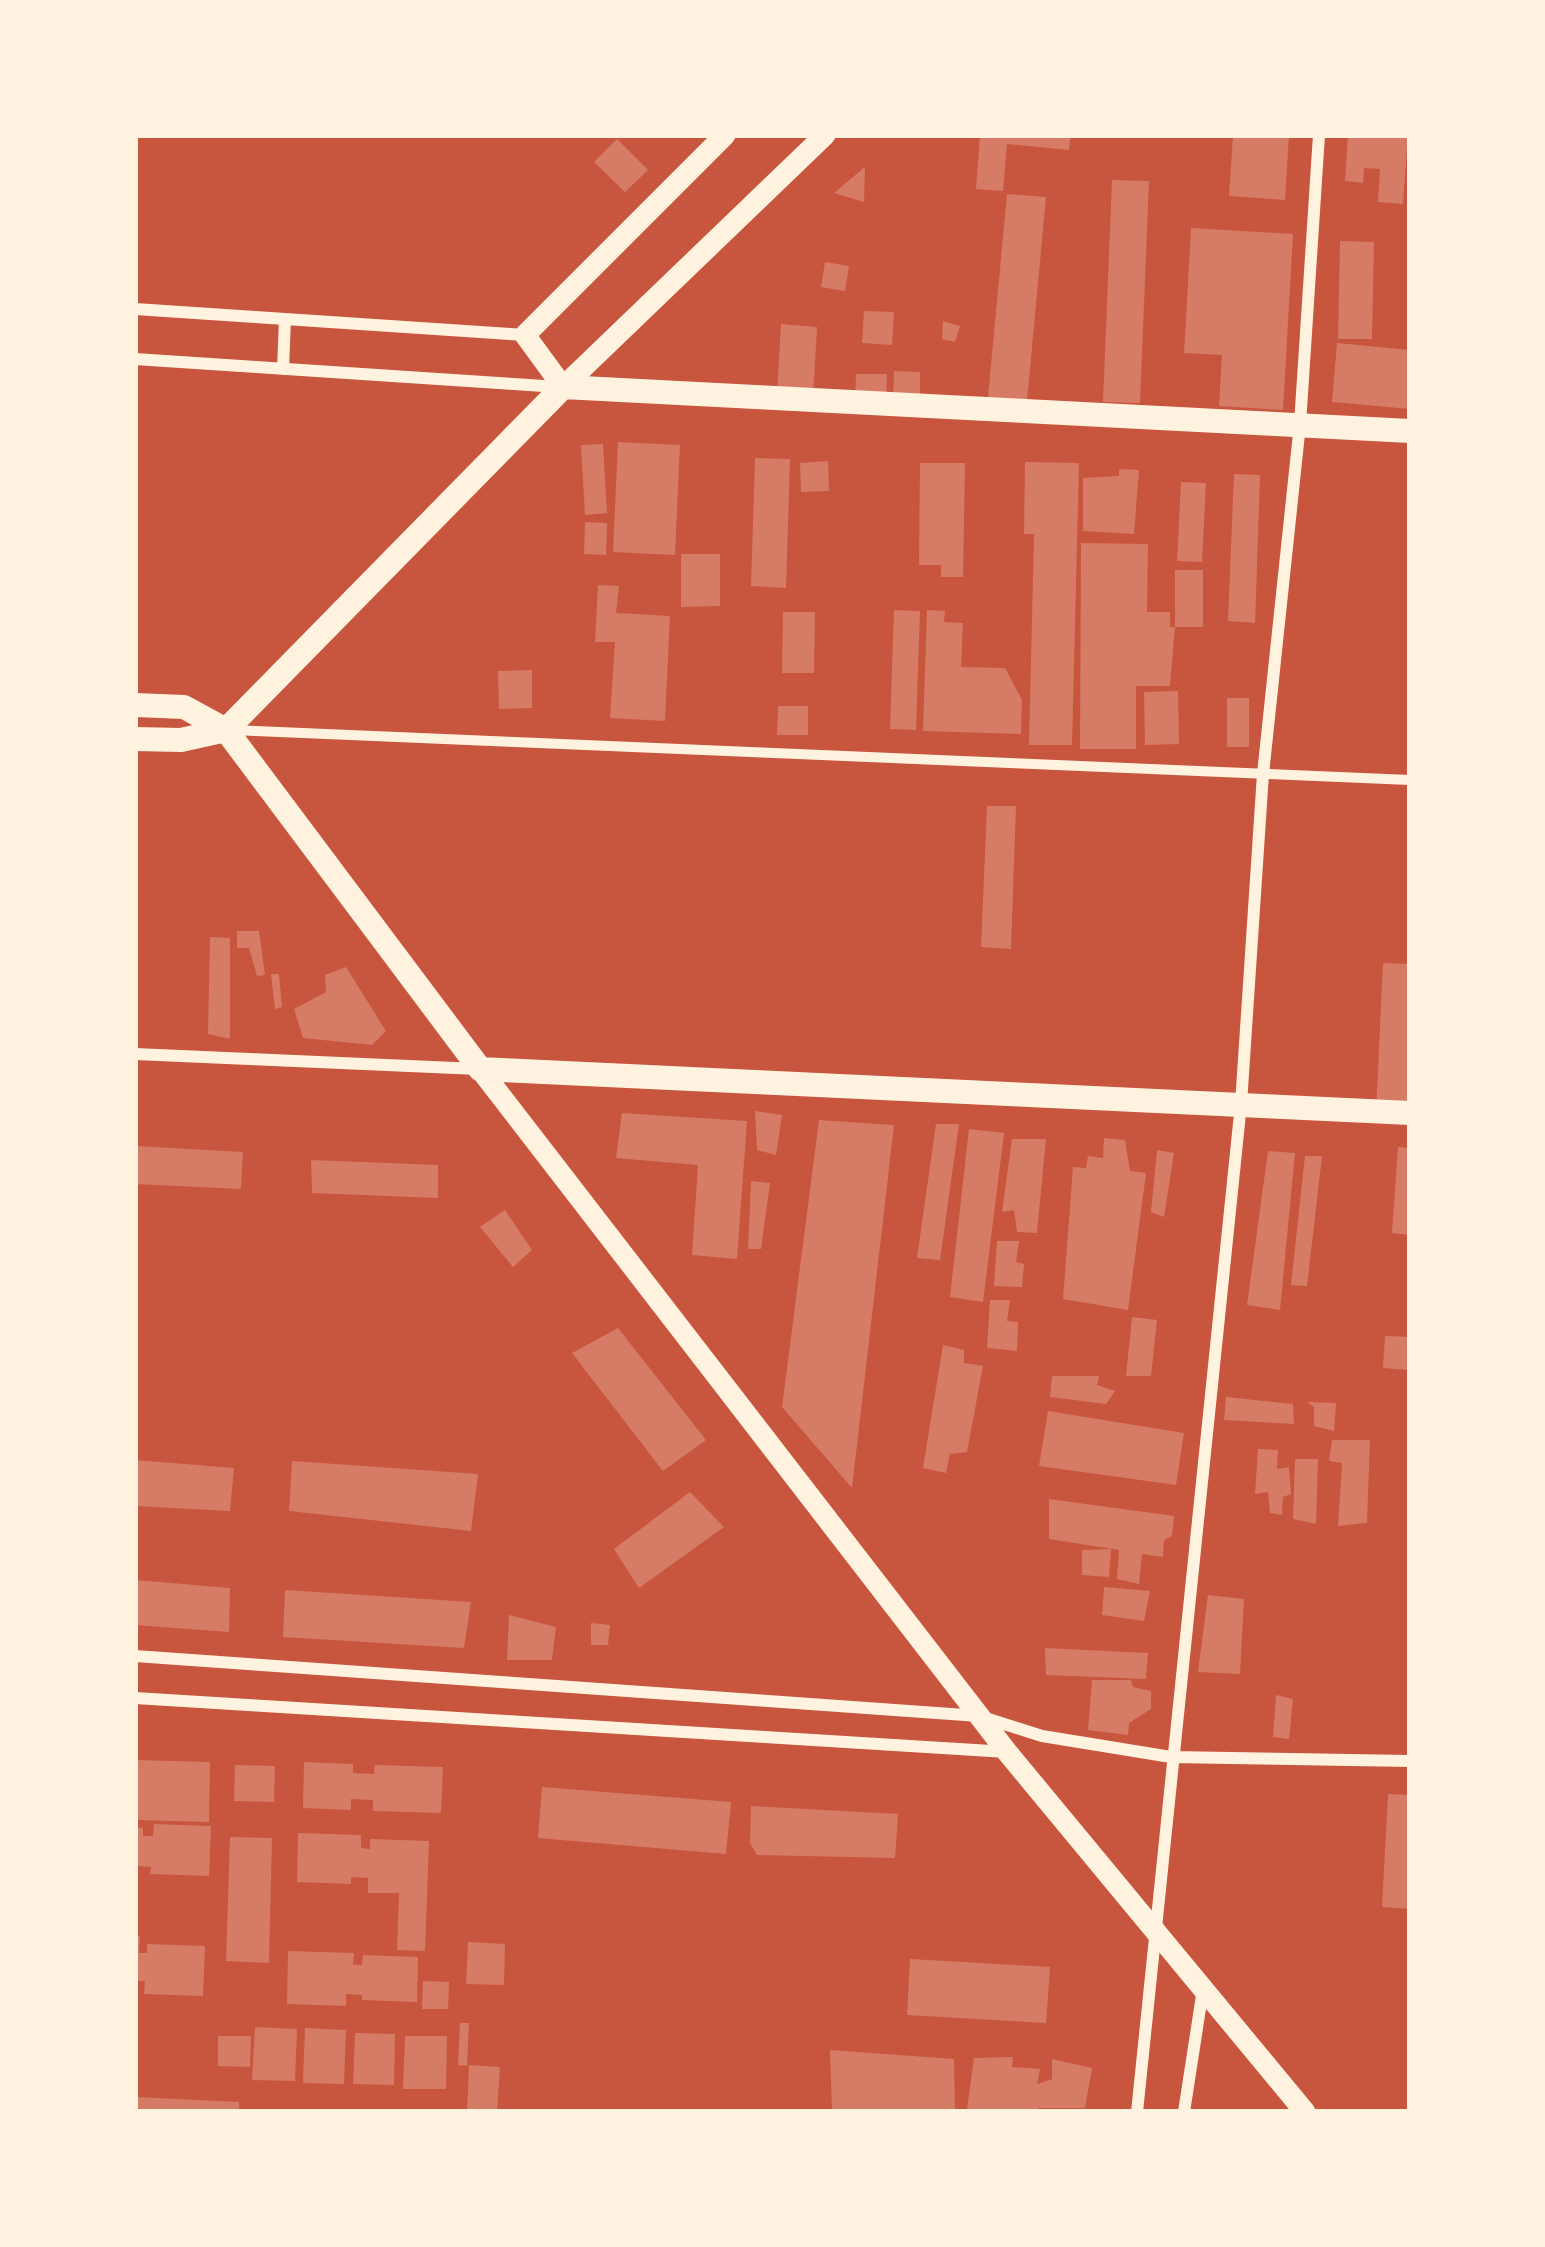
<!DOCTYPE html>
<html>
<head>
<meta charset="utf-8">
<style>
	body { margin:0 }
	#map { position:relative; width:1545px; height:2247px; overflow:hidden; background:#c8553d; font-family:"Exo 2",sans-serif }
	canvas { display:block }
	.frame { position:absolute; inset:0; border:138px solid #fff3e0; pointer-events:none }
</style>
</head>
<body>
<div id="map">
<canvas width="1545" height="2247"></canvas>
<div class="frame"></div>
</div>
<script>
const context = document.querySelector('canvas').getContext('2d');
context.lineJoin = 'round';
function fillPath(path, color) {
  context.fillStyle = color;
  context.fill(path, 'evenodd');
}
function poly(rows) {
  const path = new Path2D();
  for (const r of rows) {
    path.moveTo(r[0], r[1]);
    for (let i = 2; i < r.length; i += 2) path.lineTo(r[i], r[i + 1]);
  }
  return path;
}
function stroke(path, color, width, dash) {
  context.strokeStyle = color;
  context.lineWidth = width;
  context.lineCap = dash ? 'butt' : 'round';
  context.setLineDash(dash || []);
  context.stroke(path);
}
fillPath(poly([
	[980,135,1071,135,1069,150,1007,144,1003,191,976,189],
	[1233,135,1289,135,1285,200,1229,196],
	[1348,135,1408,135,1403,204,1378,202,1380,169,1364,168,1363,183,1345,181],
	[617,139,648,170,625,192,594,162],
	[865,167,864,202,834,193],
	[1112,180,1149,181,1140,403,1103,402],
	[1007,194,1046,197,1027,401,988,397],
	[1191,228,1293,234,1283,410,1219,406,1222,355,1184,353],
	[1340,241,1374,242,1372,339,1338,339],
	[825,262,849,266,845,291,821,287],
	[864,311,894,312,892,345,862,343],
	[943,321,960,326,955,342,942,339],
	[781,324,817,327,813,397,777,395],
	[1337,343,1410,350,1410,409,1332,402],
	[894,371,920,372,920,402,893,401],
	[856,374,887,374,886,402,855,401],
	[618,442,680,445,675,555,613,552],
	[603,444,607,513,585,515,581,445],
	[755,458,790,459,786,588,751,586],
	[828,461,829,491,801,492,800,463],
	[1025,462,1079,463,1072,745,1029,745,1034,534,1024,534],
	[920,463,965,463,963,577,941,577,941,565,919,565],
	[1119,469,1139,470,1134,534,1083,531,1083,478,1119,476],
	[1234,474,1260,475,1255,623,1228,621],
	[1181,482,1206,483,1202,562,1177,561],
	[585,522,607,523,606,555,584,554],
	[1081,543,1148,544,1147,612,1170,612,1170,627,1175,627,1175,570,1203,570,1203,627,1175,627,1170,686,1136,686,1136,749,1080,749],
	[681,554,720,554,720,606,681,607],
	[598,585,619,586,616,613,670,616,665,721,610,718,615,642,595,642],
	[894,610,920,611,916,730,890,729],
	[927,610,945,611,944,622,963,623,961,667,1005,668,1022,700,1021,734,923,731],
	[783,612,815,612,814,673,782,673],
	[532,670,532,708,499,709,498,671],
	[1178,691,1179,744,1145,745,1144,692],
	[1227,698,1249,698,1249,747,1227,747],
	[778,706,808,706,808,735,777,735],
	[987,806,1016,806,1011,949,981,947],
	[237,931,259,931,265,975,257,976,249,948,237,948],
	[210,937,230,938,230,1039,208,1034],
	[1383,963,1410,964,1410,1113,1376,1112],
	[346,967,386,1031,372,1045,303,1038,294,1009,326,992,325,975],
	[271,974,279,974,282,1007,275,1009],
	[755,1111,782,1115,776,1155,757,1150],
	[622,1113,747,1121,737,1259,692,1255,698,1165,616,1158],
	[819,1120,894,1125,852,1488,782,1407],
	[936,1124,959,1124,940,1260,917,1258],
	[969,1129,1004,1133,983,1302,950,1297],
	[1104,1138,1125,1140,1130,1171,1146,1173,1128,1310,1063,1299,1073,1167,1086,1168,1088,1156,1103,1158],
	[1012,1139,1046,1139,1037,1233,1017,1232,1014,1210,1002,1212],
	[135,1146,243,1152,241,1189,135,1184],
	[1398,1147,1410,1148,1410,1235,1392,1233],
	[1157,1150,1174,1153,1164,1217,1151,1212],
	[1268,1151,1295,1153,1280,1310,1247,1305],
	[1305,1156,1322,1156,1307,1286,1291,1285],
	[311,1160,438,1165,438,1198,312,1193],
	[751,1181,770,1183,761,1249,748,1249],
	[505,1210,532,1250,513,1267,480,1227],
	[997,1241,1019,1241,1016,1262,1024,1264,1022,1287,994,1286],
	[990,1300,1010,1300,1007,1321,1018,1322,1017,1351,987,1348],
	[1132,1317,1157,1320,1151,1376,1126,1376],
	[618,1328,706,1440,663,1471,572,1353],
	[1385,1336,1410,1337,1410,1370,1383,1368],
	[943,1345,964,1350,964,1363,983,1366,967,1452,950,1454,946,1473,923,1468],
	[1052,1376,1099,1376,1097,1385,1115,1391,1106,1404,1050,1397],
	[1226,1397,1293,1404,1294,1424,1224,1420],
	[1307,1402,1336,1403,1334,1431,1314,1426,1314,1407],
	[1048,1411,1184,1433,1176,1485,1039,1466],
	[1332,1440,1370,1440,1367,1523,1338,1526,1342,1463,1329,1461],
	[1258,1449,1278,1450,1277,1469,1289,1467,1291,1494,1283,1497,1282,1515,1270,1513,1268,1492,1255,1494],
	[1295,1459,1318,1459,1316,1524,1293,1519],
	[135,1460,234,1468,230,1511,135,1506],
	[292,1461,478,1474,471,1531,289,1511],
	[690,1492,724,1527,639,1588,614,1549],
	[1049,1499,1174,1516,1172,1536,1164,1540,1163,1557,1142,1554,1139,1584,1117,1579,1119,1550,1049,1539],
	[1111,1549,1109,1577,1082,1575,1082,1550],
	[135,1580,230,1588,229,1632,135,1625],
	[1104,1587,1150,1591,1144,1621,1102,1615],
	[285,1590,471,1602,464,1648,283,1637],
	[1208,1595,1244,1599,1240,1674,1198,1672],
	[509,1615,556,1627,552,1660,507,1660],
	[591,1623,610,1625,608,1645,591,1645],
	[1045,1648,1148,1653,1146,1679,1046,1675],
	[1092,1680,1131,1680,1133,1687,1151,1691,1151,1709,1129,1723,1128,1735,1088,1730],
	[1276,1695,1293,1699,1289,1739,1273,1737],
	[135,1760,210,1762,209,1822,135,1820],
	[304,1762,353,1764,353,1773,374,1774,375,1765,443,1767,441,1813,373,1811,373,1800,351,1799,351,1810,303,1808],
	[235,1765,275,1766,274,1802,234,1801],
	[542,1787,731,1802,726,1854,538,1838],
	[1388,1794,1410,1795,1410,1909,1382,1907],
	[751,1806,898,1814,895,1858,757,1855,750,1843],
	[154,1824,211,1826,209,1876,150,1874,151,1867,135,1866,135,1827,143,1828,143,1836,153,1836],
	[298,1833,361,1835,361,1848,370,1849,370,1839,429,1841,425,1951,397,1950,399,1893,368,1893,368,1878,351,1877,351,1884,297,1882],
	[230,1837,272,1838,269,1963,226,1961],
	[135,1935,140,1936,139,1953,147,1953,147,1944,205,1946,203,1996,144,1994,145,1981,135,1981],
	[468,1942,505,1944,504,1985,466,1984],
	[288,1951,354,1953,353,1965,362,1965,363,1955,418,1957,417,2002,362,2000,362,1995,346,1994,346,2006,287,2004],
	[910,1959,1050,1967,1046,2023,907,2015],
	[423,1981,449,1982,448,2009,422,2009],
	[460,2023,469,2023,467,2066,458,2065],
	[255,2027,297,2029,295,2081,252,2080],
	[305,2028,346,2030,344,2084,303,2083],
	[355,2033,395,2034,394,2085,353,2084],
	[218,2036,251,2036,250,2067,218,2066],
	[405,2036,447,2036,446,2089,403,2089],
	[830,2050,954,2059,955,2112,832,2112],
	[1013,2057,1012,2067,1040,2069,1037,2084,1052,2079,1052,2059,1092,2068,1085,2108,1038,2108,1038,2112,967,2109,974,2058],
	[469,2065,500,2067,497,2112,467,2112],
	[135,2097,239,2102,239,2112,135,2112]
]), '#d67c66');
stroke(poly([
	[232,730,1410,780]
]), '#fff3e0', 10);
stroke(poly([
	[135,309,525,335],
	[135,359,559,387],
	[283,369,285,319],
	[135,1054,478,1069],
	[135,1656,979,1716,1042,1736,1171,1757,1410,1761],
	[135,1698,1007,1752],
	[1137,2112,1241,1104,1263,774,1300,424,1319,135],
	[1184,2112,1203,1989]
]), '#fff3e0', 12);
stroke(poly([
	[725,135,525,335,563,387,825,135],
	[480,1069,1007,1752,1305,2112]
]), '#fff3e0', 21);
stroke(poly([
	[135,705,184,707,226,730,480,1069,1410,1113],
	[226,730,563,387,1410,431],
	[135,739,181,740,226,730]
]), '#fff3e0', 24);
</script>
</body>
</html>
